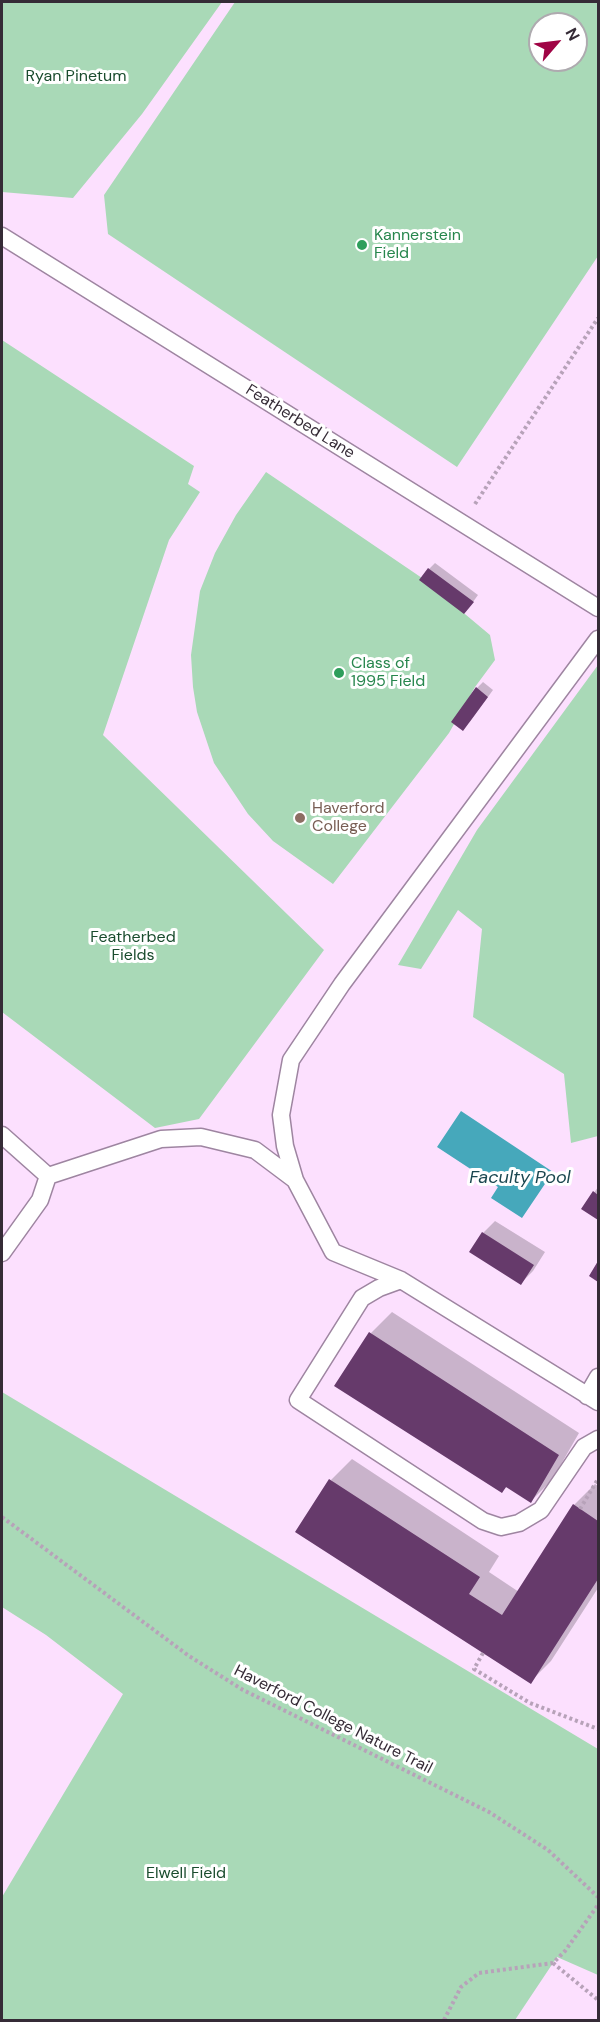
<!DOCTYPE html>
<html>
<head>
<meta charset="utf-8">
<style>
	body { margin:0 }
	#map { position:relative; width:600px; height:2022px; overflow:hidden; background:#fce0fe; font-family:"DM Sans",sans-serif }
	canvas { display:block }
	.frame { position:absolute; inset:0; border:3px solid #352b36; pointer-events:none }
	.north { position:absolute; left:528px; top:12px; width:60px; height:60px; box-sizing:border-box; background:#fff; border:2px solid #aeaaaf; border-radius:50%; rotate:62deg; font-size:16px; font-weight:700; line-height:24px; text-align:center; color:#352b36 }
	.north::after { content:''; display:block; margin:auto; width:21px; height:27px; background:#a00445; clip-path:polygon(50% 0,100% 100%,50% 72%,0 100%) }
</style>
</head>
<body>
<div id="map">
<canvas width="600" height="2022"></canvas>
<div class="frame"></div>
<div class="north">N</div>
</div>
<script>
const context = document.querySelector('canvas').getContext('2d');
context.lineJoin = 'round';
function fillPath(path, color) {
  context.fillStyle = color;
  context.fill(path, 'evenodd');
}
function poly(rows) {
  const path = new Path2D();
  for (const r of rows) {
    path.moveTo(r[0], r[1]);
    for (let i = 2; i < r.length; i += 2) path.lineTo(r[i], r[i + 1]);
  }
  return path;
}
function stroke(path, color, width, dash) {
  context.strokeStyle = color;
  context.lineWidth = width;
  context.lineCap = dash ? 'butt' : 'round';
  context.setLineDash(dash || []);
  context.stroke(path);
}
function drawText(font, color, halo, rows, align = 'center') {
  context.font = font + ' "DM Sans",sans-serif';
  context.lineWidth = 6;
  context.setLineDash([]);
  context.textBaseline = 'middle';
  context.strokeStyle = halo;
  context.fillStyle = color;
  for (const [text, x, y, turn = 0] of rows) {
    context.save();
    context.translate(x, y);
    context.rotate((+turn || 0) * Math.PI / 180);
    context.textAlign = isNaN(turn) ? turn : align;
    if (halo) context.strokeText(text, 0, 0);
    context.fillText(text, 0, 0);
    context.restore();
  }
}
fillPath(poly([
	[2,2,222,2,142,114,73,198,2,192],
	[235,2,598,2,598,256,457,467,108,234,104,195],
	[540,24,576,24,576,60,540,60],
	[2,340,194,466,188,484,200,492,169,540,103,735,324,950,199,1119,155,1128,2,1012],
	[266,472,422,578,490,635,495,660,475,687,449,733,333,884,273,841,248,814,214,763,197,712,193,687,191,655,200,591,215,553,236,515],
	[598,665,598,1136,571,1143,564,1074,473,1017,482,929,458,910,421,969,398,965,477,830],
	[2,1392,598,1749,598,1975,557,1957,515,2020,2,2020,2,1897,123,1694,46,1635,2,1607]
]), '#a9d9b7');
fillPath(poly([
	[461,1111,553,1172,522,1218,491,1198,498,1187,437,1147]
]), '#46a8bb');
fillPath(poly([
	[435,563,478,595,470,606,429,569],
	[483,682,493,690,469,723,477,688],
	[598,1187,598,1218,583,1209],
	[495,1221,545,1252,533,1271,521,1283,483,1233],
	[392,1312,579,1433,552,1480,531,1501,508,1486,502,1491,371,1333],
	[352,1459,499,1556,489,1572,519,1592,574,1505,595,1484,598,1486,598,1588,551,1661,530,1682,331,1480]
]), '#0003');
fillPath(poly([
	[428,568,474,602,464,614,419,580],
	[476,687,488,697,463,731,451,722],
	[593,1191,598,1195,598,1220,581,1209],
	[482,1232,534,1265,521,1285,469,1252],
	[598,1261,598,1282,589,1276],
	[369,1332,559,1455,531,1503,506,1487,502,1493,334,1386],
	[329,1479,480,1577,469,1594,502,1615,573,1504,598,1521,598,1579,531,1684,295,1532]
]), '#663a6b');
const service = poly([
	[2,236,598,608],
	[598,639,342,984,291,1060,281,1115,285,1146,295,1180,333,1252,401,1280,598,1402],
	[2,1135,48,1176],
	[48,1176,161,1139,201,1137,255,1150,295,1180],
	[2,1253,40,1200,48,1176],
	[401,1280,379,1288,362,1298,298,1400,483,1521,501,1527,519,1523,541,1510,584,1447,598,1439],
	[587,1396,598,1377]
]);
stroke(service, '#9e85a1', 19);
stroke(poly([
	[475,504,598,318],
	[580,1509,598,1479],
	[2,1517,189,1656,243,1690,489,1812,548,1850,598,1897],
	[483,1653,474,1669,530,1703,598,1729],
	[553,1963,598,2000],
	[444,2020,461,1987,479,1973,553,1963,565,1951,598,1905]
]), '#b7a2b9', 4, [3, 3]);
stroke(service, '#fff', 16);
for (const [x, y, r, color] of [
	[362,245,6,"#2e9e5b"],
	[339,673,6,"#2e9e5b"],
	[300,818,6,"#8d6e63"]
]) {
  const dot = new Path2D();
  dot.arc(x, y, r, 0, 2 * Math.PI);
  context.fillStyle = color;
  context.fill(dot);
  stroke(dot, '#fff', 2);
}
drawText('16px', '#1a4c2e', '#fff', [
	["Ryan Pinetum",76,77],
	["Featherbed",133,938],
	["Fields",133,956],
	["Elwell Field",186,1874]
]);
drawText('16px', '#27864d', '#fff', [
	["Kannerstein",374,236],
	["Field",374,254],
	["Class of",351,664],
	["1995 Field",351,682]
], 'left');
drawText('16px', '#352b36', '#fff', [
	["Featherbed Lane",300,422,32],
	["Haverford College Nature Trail",333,1720,27]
]);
drawText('16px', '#785e54', '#fff', [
	["Haverford",312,809],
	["College",312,827]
], 'left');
drawText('italic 18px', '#1b4750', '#fff', [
	["Faculty Pool",520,1178]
]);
</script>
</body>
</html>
